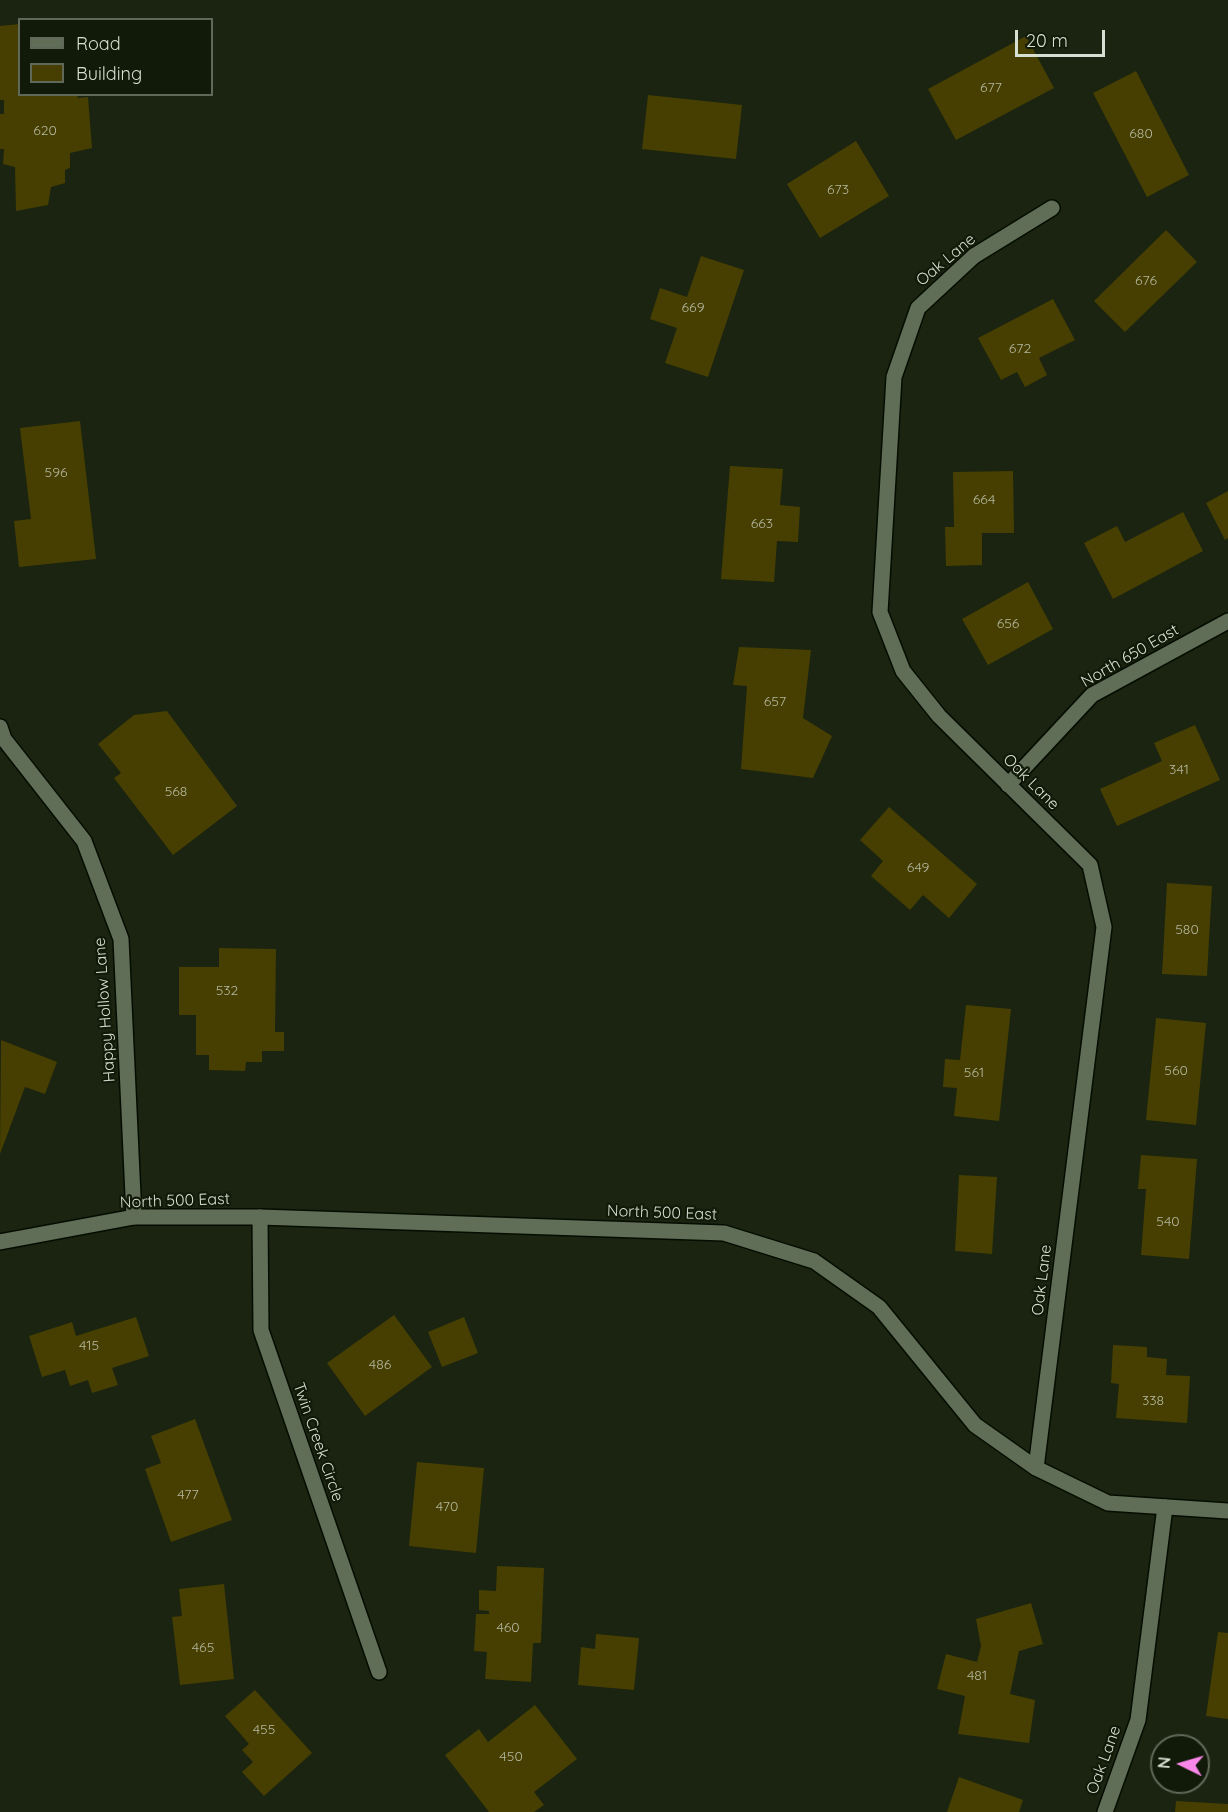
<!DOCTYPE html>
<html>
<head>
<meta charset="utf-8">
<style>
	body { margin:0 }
	#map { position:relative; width:1228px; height:1812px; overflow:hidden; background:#1a2411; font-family:Quicksand,sans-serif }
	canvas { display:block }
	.legend { position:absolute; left:18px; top:18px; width:195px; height:78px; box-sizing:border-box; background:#111a08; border:2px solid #606959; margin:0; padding:8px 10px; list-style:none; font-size:18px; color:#d7dfd2 }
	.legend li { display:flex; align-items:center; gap:12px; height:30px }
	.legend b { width:30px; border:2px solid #606959 }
	.north { position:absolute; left:1150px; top:1734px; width:60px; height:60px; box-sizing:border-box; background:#111a08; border:2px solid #606959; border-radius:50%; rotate:275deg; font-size:16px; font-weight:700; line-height:24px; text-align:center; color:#d7dfd2 }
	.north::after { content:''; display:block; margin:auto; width:21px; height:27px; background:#f987e9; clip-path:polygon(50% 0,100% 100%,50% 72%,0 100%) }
	.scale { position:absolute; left:1015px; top:30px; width:90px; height:27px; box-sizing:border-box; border:3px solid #d7dfd2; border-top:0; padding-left:8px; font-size:18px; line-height:21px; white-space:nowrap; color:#d7dfd2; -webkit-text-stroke:4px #111a08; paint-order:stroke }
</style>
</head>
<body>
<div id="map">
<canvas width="1228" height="1812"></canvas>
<ul class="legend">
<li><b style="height:8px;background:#606d57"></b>Road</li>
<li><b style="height:16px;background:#473f02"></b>Building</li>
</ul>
<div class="north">N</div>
<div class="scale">20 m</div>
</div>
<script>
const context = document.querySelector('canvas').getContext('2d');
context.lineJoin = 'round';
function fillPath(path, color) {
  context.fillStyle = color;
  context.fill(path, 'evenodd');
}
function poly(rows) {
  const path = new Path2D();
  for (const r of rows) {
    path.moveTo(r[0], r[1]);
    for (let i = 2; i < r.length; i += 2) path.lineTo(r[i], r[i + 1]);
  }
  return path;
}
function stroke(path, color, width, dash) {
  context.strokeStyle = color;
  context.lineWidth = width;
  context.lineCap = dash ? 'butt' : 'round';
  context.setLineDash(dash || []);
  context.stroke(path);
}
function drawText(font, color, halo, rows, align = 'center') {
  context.font = font + ' Quicksand,sans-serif';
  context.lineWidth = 4.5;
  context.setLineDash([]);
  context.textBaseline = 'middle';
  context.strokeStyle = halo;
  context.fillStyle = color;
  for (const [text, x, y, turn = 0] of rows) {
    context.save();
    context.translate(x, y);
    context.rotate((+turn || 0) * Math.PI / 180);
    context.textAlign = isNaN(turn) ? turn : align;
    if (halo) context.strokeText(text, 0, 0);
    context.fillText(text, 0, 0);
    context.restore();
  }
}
fillPath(poly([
	[20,24,20,94,77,94,78,98,88,97,92,148,70,153,70,168,65,170,65,183,51,187,48,205,16,211,15,167,3,164,4,149,0,149,0,114,4,114,4,100,0,100,0,26],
	[1026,36,1054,88,956,140,928,89],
	[1136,71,1189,175,1147,197,1093,93],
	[648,95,742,105,736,159,642,149],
	[856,141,889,196,820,238,787,184],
	[1166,230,1197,262,1125,332,1094,301],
	[701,256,744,270,708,377,665,363,677,328,650,319,660,288,687,297],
	[1053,299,1075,340,1039,358,1047,375,1025,387,1017,372,1001,380,978,338],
	[80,421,96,559,19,567,14,521,31,519,20,428],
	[730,466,783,469,780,505,800,507,798,542,777,541,774,582,721,579],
	[1013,471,1014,533,982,533,982,565,946,566,945,527,954,527,953,472],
	[1228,491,1228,538,1225,540,1206,503],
	[1183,512,1203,551,1113,599,1084,543,1117,526,1125,542],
	[1028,582,1053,629,988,665,962,619],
	[739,647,811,650,803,718,832,736,813,778,741,769,747,686,733,685],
	[167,711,237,806,173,855,114,778,121,773,98,744,134,715],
	[1195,725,1220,780,1117,826,1100,789,1162,761,1154,743],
	[889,807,977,884,949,918,923,895,910,910,871,876,883,861,860,840],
	[1167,883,1212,886,1207,976,1162,974],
	[219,948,276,949,275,1032,284,1032,284,1051,262,1051,262,1062,246,1062,245,1071,209,1070,209,1055,196,1055,196,1015,179,1015,179,967,219,967],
	[966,1005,1011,1009,999,1121,954,1116,957,1088,943,1087,945,1059,960,1060],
	[1156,1018,1206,1023,1196,1125,1146,1120],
	[1,1040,57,1062,45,1094,25,1087,0,1154],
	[1141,1155,1197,1159,1189,1259,1141,1255,1146,1189,1138,1189],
	[959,1175,997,1177,992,1254,955,1251],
	[394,1315,432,1367,365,1416,327,1363],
	[136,1317,149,1356,112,1368,118,1385,92,1393,88,1380,70,1386,65,1370,42,1377,29,1336,72,1322,76,1336],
	[464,1317,478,1353,442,1367,428,1332],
	[1113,1345,1147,1347,1147,1357,1167,1359,1166,1375,1190,1376,1187,1423,1116,1418,1119,1384,1111,1383],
	[195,1419,232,1520,171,1542,145,1469,161,1463,151,1436],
	[417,1462,484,1468,476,1553,409,1546],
	[497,1566,544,1568,541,1643,533,1643,531,1682,485,1679,487,1652,474,1651,476,1614,489,1614,489,1611,479,1610,479,1590,496,1591],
	[224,1584,234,1679,180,1685,172,1617,182,1616,179,1589],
	[1031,1603,1043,1644,1019,1651,1010,1694,1035,1700,1029,1743,958,1734,965,1696,937,1689,946,1654,977,1662,981,1646,976,1619],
	[1218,1632,1228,1633,1228,1719,1206,1716],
	[596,1634,639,1638,634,1690,578,1685,581,1647,595,1649],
	[255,1690,312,1753,264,1796,242,1772,253,1762,242,1750,249,1744,225,1716],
	[535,1705,577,1759,534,1792,544,1805,534,1812,489,1812,445,1755,479,1729,488,1742],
	[959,1777,1023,1800,1019,1812,947,1812],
	[1176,1801,1228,1804,1228,1812,1175,1812]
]), '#473f02');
const street = poly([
	[0,727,4,739,84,841,121,939,134,1217],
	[1008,785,1092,695,1228,621],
	[260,1217,261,1330,379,1672],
	[1036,1468,1104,927,1090,865,939,716,903,671,880,612,894,377,918,308,974,256,1052,208],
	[1105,1812,1138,1720,1165,1507]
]);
const secondary = poly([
	[0,1242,134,1217,260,1217,724,1233,814,1261,879,1307,975,1425,1036,1468,1108,1503,1228,1511]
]);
stroke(street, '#050d01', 18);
stroke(secondary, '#050d01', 18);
stroke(street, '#606d57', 15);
stroke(secondary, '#606d57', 15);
drawText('14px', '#b3b79e', null, [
	["677",991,88],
	["620",45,131],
	["680",1141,134],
	["673",838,190],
	["676",1146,281],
	["669",693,308],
	["672",1020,349],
	["596",56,473],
	["664",984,500],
	["663",762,524],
	["656",1008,624],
	["657",775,702],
	["341",1179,770],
	["568",176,792],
	["649",918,868],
	["580",1187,930],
	["532",227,991],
	["560",1176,1071],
	["561",974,1073],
	["540",1168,1222],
	["415",89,1346],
	["486",380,1365],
	["338",1153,1401],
	["477",188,1495],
	["470",447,1507],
	["460",508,1628],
	["465",203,1648],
	["481",977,1676],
	["455",264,1730],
	["450",511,1757]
]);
drawText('16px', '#d7dfd2', '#111a08', [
	["Oak Lane",946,260,-40],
	["North 650 East",1130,656,-30],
	["Oak Lane",1031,782,45],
	["Happy Hollow Lane",105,1010,-94],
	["North 500 East",175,1201,-2],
	["North 500 East",662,1213,2],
	["Oak Lane",1042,1280,-83],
	["Twin Creek Circle",318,1442,71],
	["Oak Lane",1104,1760,-70]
]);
</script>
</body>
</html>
